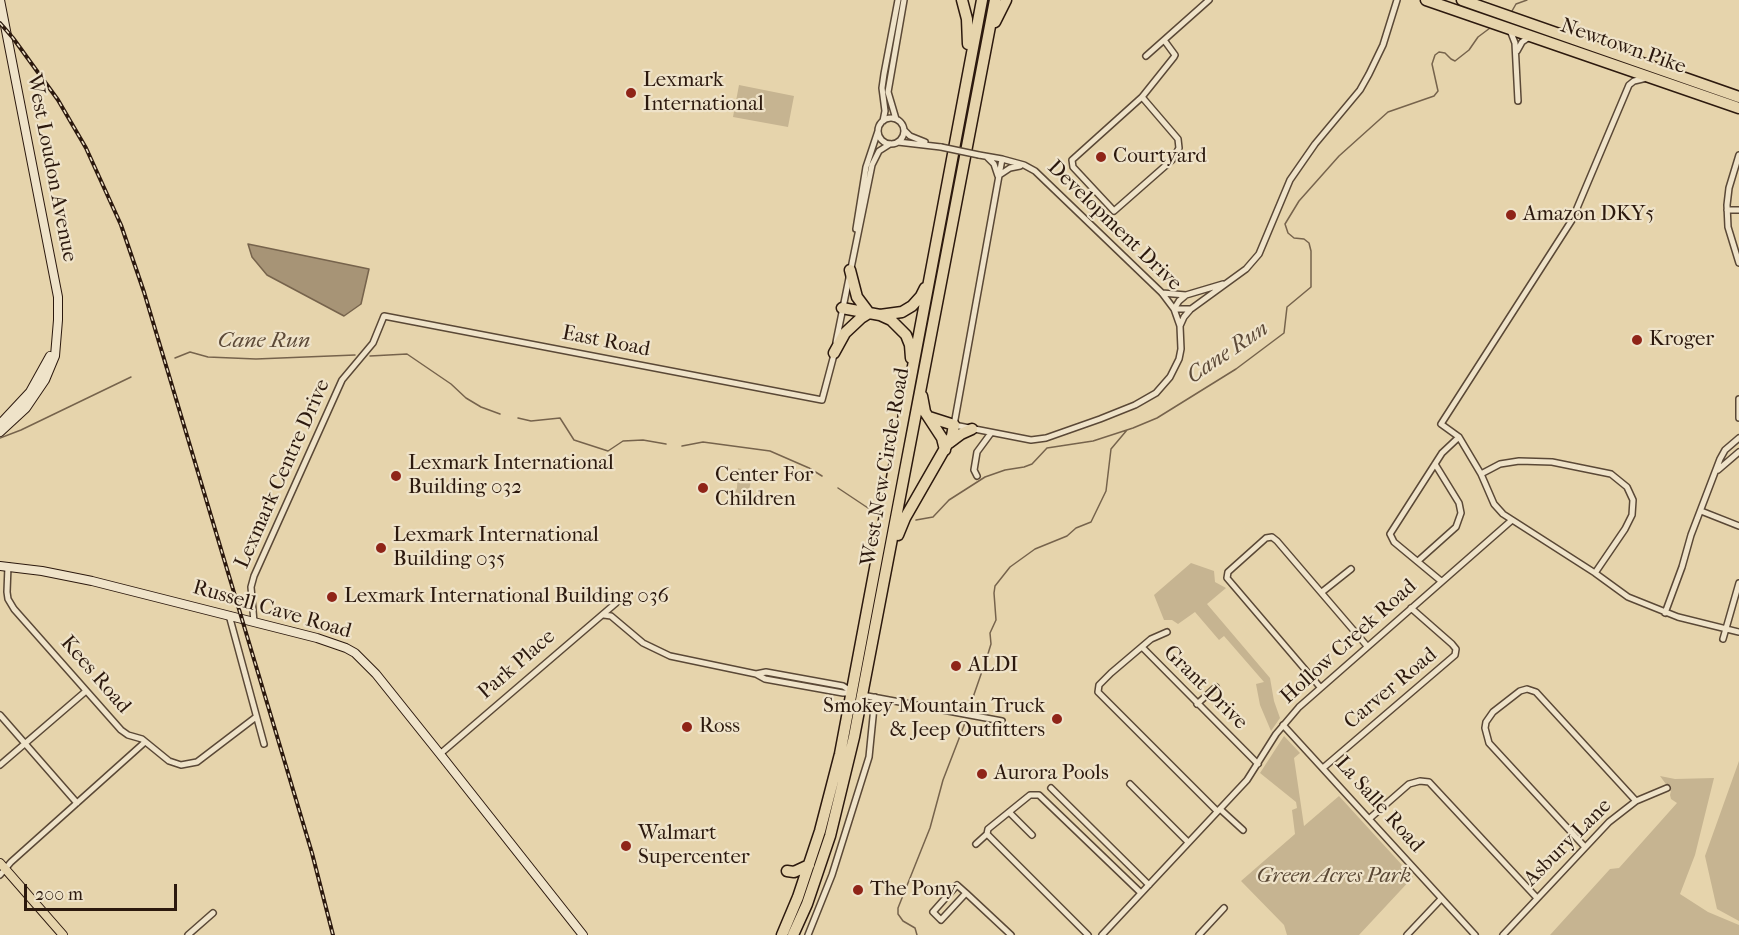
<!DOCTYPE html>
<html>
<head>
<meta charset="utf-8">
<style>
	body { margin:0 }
	#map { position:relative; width:1739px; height:935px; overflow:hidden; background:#e6d4ac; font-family:"IM FELL French Canon",serif }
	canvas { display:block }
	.scale { position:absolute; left:24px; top:884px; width:153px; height:27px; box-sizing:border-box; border:3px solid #2c190e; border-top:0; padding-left:8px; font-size:18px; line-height:21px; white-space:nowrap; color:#2c190e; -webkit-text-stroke:4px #efe3c9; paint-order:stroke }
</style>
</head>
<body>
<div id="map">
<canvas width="1739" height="935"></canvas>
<div class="scale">200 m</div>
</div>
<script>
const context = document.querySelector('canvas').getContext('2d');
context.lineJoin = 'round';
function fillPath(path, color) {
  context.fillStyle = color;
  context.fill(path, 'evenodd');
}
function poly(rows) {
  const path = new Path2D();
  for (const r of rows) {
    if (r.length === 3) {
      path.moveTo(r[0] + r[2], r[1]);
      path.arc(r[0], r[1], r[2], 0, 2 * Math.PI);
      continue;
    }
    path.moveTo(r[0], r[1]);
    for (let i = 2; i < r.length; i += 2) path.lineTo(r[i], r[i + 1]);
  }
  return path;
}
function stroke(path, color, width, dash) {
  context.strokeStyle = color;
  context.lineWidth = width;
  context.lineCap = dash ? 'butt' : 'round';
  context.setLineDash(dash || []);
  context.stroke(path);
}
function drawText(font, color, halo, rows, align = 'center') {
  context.font = font + ' "IM FELL French Canon",serif';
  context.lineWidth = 4.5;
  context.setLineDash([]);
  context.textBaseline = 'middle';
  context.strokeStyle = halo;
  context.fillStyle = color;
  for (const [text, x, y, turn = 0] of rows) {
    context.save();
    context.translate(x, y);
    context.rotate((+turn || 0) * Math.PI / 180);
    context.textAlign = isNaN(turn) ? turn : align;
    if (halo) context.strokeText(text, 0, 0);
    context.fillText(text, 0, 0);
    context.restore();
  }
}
fillPath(poly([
	[739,85,794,96,788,127,733,117],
	[738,468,752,472,750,486,745,501,732,500,737,488],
	[1191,563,1214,571,1215,582,1226,588,1207,604,1270,678,1274,701,1280,718,1271,731,1260,705,1256,684,1264,682,1224,636,1219,640,1195,612,1178,624,1172,620,1164,620,1154,595],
	[1284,736,1300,753,1294,758,1304,826,1339,796,1413,877,1359,935,1287,935,1284,925,1241,881,1295,834,1292,810,1297,808,1296,802,1260,773],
	[1739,761,1739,921,1717,909,1705,856],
	[1660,776,1675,779,1714,778,1695,855,1680,894,1708,912,1739,925,1739,935,1550,935,1610,869,1619,868,1677,803,1671,799,1670,795,1671,791]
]), '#c6b491');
const water = poly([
	[248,244,369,269,361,304,344,316,267,275,252,257,248,244]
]);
fillPath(water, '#a79476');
stroke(water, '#76634c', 1.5);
stroke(poly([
	[1512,11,1516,4,1527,0],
	[370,356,407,354,451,384,466,398,481,407,500,414],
	[175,358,190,352,208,357,256,359,355,355],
	[518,418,531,421,560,418,574,440,608,451,623,441,643,440,666,444],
	[0,438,21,430,131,377],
	[682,446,703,442,770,451,809,468,822,476],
	[838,488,874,512],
	[916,520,933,517,949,500,985,477,1005,470,1024,467,1032,464,1047,448,1093,441,1133,428,1157,418,1236,369,1284,333,1287,307,1311,287,1311,251,1309,243,1304,239,1294,238,1288,233,1285,224,1299,201,1339,156,1388,112,1434,96,1438,91,1432,64,1435,55,1439,52,1445,53,1451,59,1455,61,1469,50,1478,37,1490,28],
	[970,706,987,657,991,644,990,633,996,620,994,593,995,586,1010,567,1035,549,1067,536,1076,528,1091,522,1106,491,1111,449,1127,430],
	[917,935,915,928,903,921,898,914,898,908,930,828,943,780,965,723]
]), '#76634c', 1.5);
const street = poly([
	[1510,30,1515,43,1518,101],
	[1517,51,1522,42,1531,36],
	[1146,56,1209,0],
	[1647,78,1634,81,1629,85,1572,220,1441,424,1459,437,1481,474,1494,504,1503,514,1595,573,1628,597,1678,617,1739,632],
	[1142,97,1178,139,1179,148,1172,160,1114,211,1073,167,1072,160,1142,97,1174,57,1175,55,1164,40],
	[891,131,13],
	[896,119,888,92,904,0],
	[883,121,885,111,882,88,884,74,898,0],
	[904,130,910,136,925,142],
	[898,142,941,147],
	[979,155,1002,159,1024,165,1035,171,1162,293,1174,309,1180,326,1181,349,1179,359,1170,377,1156,393,1135,405,1100,419,1046,438,1031,440,954,425,1002,159],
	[1739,155,1729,188,1727,205,1728,227,1739,263],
	[987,157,994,164,998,176,1010,168,1020,166],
	[1727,210,1739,210],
	[856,229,866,167,878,131],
	[1223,284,1186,295,1179,301,1174,309,1191,309,1246,269,1259,254,1290,180,1315,144,1360,90,1369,74,1383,45,1397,0],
	[1162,293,1186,295],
	[1180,326,1184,317,1190,310],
	[836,342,872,165,879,151,890,144],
	[1739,399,1739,418],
	[1718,470,1739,452],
	[1481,474,1500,464,1519,461,1552,462,1611,474,1627,487,1633,500,1632,515,1625,529,1595,573],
	[977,476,974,470,977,452,991,433],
	[1701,511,1739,526],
	[1418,561,1456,527,1461,513,1459,503,1435,464],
	[8,566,7,592,8,599,14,609,121,730,128,735,142,739,169,761,181,765,197,762,256,717],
	[1441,581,1394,542,1390,534,1442,453,1459,437],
	[1322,592,1351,569],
	[1665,613,1682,567,1691,535,1720,459,1725,450,1739,438],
	[229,615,264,744],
	[604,615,611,616,643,643,670,656,756,674,765,679,843,693,853,693],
	[254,622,251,587,254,576,342,380,373,343,384,316,822,400,835,351],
	[1167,632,1151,639,1111,673,1099,685,1098,692,1217,811],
	[1723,639,1739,583],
	[1142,647,1258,764],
	[756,674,766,672,843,686,851,691],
	[1320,687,1227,578,1228,572,1266,538,1272,537,1277,541,1367,646],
	[862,695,1002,721],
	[1197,704,1216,687],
	[0,715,77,803],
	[1283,725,1475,935],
	[440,754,616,603],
	[0,765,86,691],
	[1323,768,1455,655,1456,649,1452,644,1411,608],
	[1130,784,1188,842],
	[1051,788,1149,885],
	[1220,809,1243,830],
	[1009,812,1032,835],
	[1369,819,1409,784,1420,781,1429,782,1537,898],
	[976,844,987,834],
	[1584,846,1489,743,1485,728,1486,722,1493,712,1520,691,1527,689,1536,692,1636,801],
	[0,875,11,862,145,742],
	[966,893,941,920,933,912,957,885,966,893,1011,935],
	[188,935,213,913],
	[808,935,832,875,869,757,875,697],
	[1088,935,987,834,988,829,1030,795,1039,795,1141,893],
	[1102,935,1247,780,1276,734,1299,707,1512,520],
	[1199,935,1224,908],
	[1407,935,1441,899],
	[1503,935,1609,822,1636,801,1667,788]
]);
const secondary = poly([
	[0,424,30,392,50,356],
	[0,432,26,408,45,380,55,356,58,320,58,297,0,0],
	[0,566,42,571,92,581,317,638,346,648,355,653,376,674,440,754,583,935]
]);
const primary = poly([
	[0,863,63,935]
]);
const highway = poly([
	[962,0,967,19,968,44],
	[1426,0,1739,108],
	[1462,0,1739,97],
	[995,22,1006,0],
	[842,308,880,315,891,320,906,335,910,345,911,358],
	[880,315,902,312,912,306,921,296,925,288],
	[834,353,845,333,861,318,869,313,857,297,850,270],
	[922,396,925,412,942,438,945,450],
	[949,443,961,434,972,429],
	[898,535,905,518,952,436,954,425,929,417],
	[787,871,794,872,809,865],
	[782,935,798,897,820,831,840,754,982,0],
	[793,935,807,904,830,836,854,737,995,0]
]);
stroke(street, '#5a4836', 8);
stroke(secondary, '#2c190e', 10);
stroke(primary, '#2c190e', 10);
stroke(highway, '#2c190e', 13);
stroke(street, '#efe3c9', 5);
stroke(secondary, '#efe3c9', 8);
stroke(primary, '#e6d4ac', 8);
stroke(highway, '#e6d4ac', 10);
const rail = poly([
	[0,23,13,38,58,100,86,148,121,225,144,292,312,853,333,935]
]);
stroke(rail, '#2c190e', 4);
stroke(rail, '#efe3c9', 1.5, [4.5]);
const streetBridge = poly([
	[941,147,979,155]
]);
stroke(streetBridge, '#5a4836', 8, []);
stroke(streetBridge, '#efe3c9', 5);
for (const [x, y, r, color] of [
	[631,93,6,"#8f2418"],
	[1101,157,6,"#8f2418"],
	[1511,215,6,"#8f2418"],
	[1637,340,6,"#8f2418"],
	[396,476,6,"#8f2418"],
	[703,488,6,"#8f2418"],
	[381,548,6,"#8f2418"],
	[332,597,6,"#8f2418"],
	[956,666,6,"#8f2418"],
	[1057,719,6,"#8f2418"],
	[687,727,6,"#8f2418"],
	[982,774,6,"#8f2418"],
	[626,846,6,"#8f2418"],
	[858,890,6,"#8f2418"]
]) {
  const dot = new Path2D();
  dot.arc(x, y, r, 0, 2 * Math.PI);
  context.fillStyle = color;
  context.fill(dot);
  stroke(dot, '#efe3c9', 2);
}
drawText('21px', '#2c190e', '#efe3c9', [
	["Newtown Pike",1623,47,19],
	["West Loudon Avenue",51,168,79],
	["Development Drive",1114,226,44],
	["East Road",606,342,11],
	["West New Circle Road",886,467,-80],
	["Lexmark Centre Drive",283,474,-66],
	["Russell Cave Road",272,610,16],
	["Hollow Creek Road",1349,642,-42],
	["Park Place",517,665,-41],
	["Kees Road",95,675,49],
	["Grant Drive",1205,688,45],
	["Carver Road",1391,689,-40],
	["La Salle Road",1379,805,48],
	["Asbury Lane",1568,843,-45]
]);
drawText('21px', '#2c190e', '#efe3c9', [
	["Lexmark",643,81],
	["International",643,105],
	["Courtyard",1113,157],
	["Amazon DKY5",1523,215],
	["Kroger",1649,340],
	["Lexmark International",408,464],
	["Building 032",408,488],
	["Center For",715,476],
	["Children",715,500],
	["Lexmark International",393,536],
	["Building 035",393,560],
	["Lexmark International Building 036",344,597],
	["ALDI",968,666],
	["Smokey Mountain Truck",1045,707,"right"],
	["& Jeep Outfitters",1045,731,"right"],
	["Ross",699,727],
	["Aurora Pools",994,774],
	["Walmart",638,834],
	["Supercenter",638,858],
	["The Pony",870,890]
], 'left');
drawText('italic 21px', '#5a4835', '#efe3c9', [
	["Green Acres Park",1334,877]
]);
drawText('italic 22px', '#5d4a38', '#efe3c9', [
	["Cane Run",264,342],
	["Cane Run",1228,353,-34]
]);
</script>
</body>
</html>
